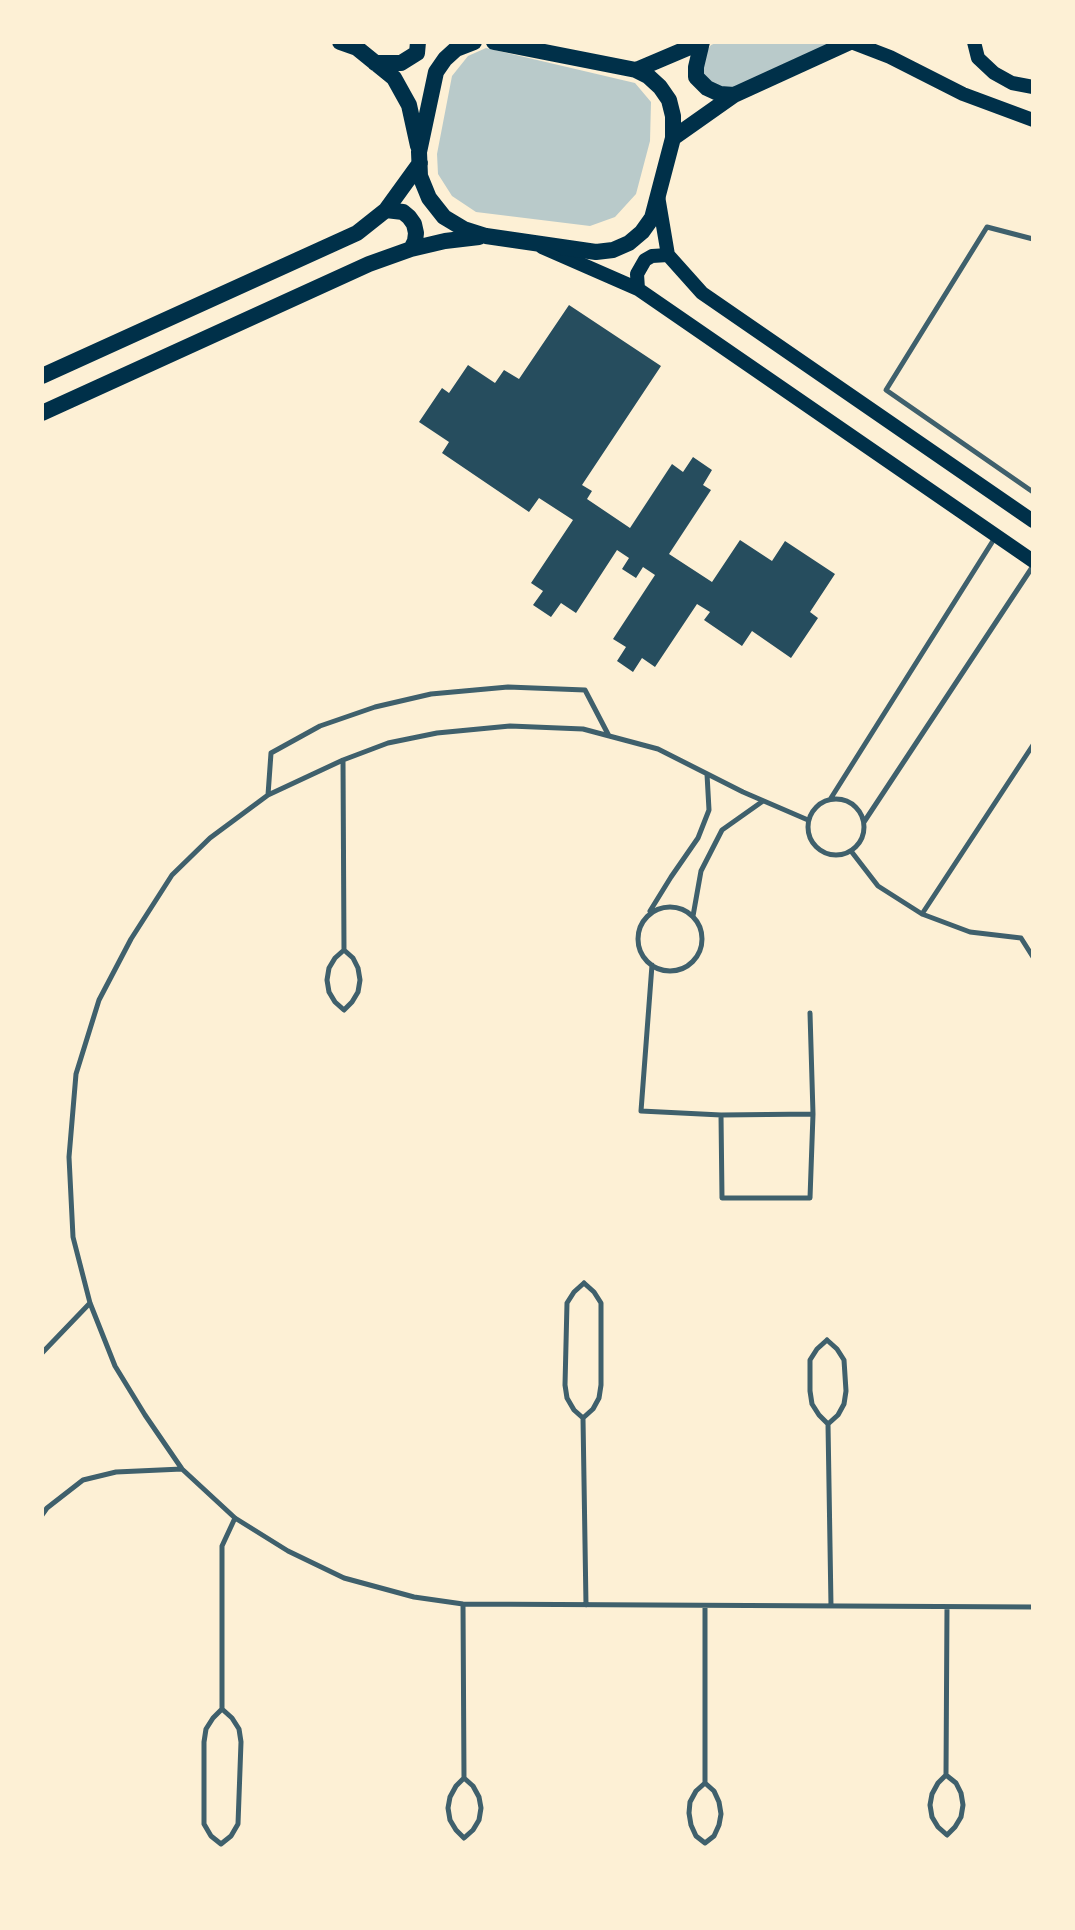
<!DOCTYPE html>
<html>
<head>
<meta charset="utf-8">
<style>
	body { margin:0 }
	#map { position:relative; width:1075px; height:1930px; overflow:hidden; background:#fdf0d5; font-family:"Alegreya Sans",sans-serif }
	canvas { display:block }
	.frame { position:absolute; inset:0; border:44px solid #fdf0d5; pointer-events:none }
</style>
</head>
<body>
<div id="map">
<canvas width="1075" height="1930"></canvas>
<div class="frame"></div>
</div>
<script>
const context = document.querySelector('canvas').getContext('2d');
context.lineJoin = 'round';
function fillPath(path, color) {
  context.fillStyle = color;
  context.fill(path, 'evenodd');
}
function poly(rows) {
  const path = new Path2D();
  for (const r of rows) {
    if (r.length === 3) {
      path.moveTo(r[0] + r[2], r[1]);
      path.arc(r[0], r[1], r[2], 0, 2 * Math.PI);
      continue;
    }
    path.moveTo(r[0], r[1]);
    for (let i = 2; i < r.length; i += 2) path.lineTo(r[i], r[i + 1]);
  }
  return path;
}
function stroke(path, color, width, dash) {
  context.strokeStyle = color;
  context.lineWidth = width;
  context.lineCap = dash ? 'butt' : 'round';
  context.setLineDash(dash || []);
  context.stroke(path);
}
fillPath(poly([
	[718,42,840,42,733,91,716,88,702,75,702,58,711,45],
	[486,48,635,83,651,102,650,141,636,194,615,217,590,226,476,212,452,196,438,174,437,154,452,76,468,56]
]), '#b9caca');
fillPath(poly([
	[569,305,661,366,582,485,592,491,587,499,630,528,672,464,683,472,693,457,712,470,703,485,711,490,669,554,712,582,740,540,772,561,785,541,835,574,810,612,818,618,791,658,752,631,742,646,704,620,710,612,697,604,655,667,642,658,633,672,617,661,626,647,613,639,655,575,643,567,636,578,622,569,629,558,617,550,576,613,561,603,551,617,533,605,543,591,531,583,573,520,539,498,529,512,442,453,449,442,419,422,442,388,449,393,468,365,495,383,504,370,519,379]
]), '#264d5e');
stroke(poly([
	[1033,239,987,227,886,390,1033,492],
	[343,760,344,950],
	[268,795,271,753,320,726,375,707,431,694,508,687,585,690,609,736],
	[831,798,996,536],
	[836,827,28],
	[808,820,743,792,658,749,583,729,510,726,437,733,388,743,343,760,268,795,210,838,172,875,131,939,99,1000,76,1074,69,1157,73,1237,90,1303,115,1366,145,1415,182,1469,235,1518,288,1551,344,1578,414,1597,463,1604,1033,1607],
	[864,822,1033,566],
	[851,851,878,886,922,914,970,932,1021,938,1033,957],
	[670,939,32],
	[650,911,671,877,698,838,709,810,707,774],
	[922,914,1033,745],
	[693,916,701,871,722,830,763,801],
	[344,950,353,958,358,968,360,980,358,992,352,1002,344,1010,335,1002,329,992,327,980,329,968,335,958,344,950],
	[652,965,641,1111,721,1115,722,1198,810,1198,813,1114,810,1013],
	[721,1115,813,1114],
	[584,1283,594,1292,601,1303,601,1385,599,1398,593,1409,583,1418,574,1410,567,1398,565,1385,567,1303,574,1292,584,1283],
	[827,1340,837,1349,844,1360,846,1391,844,1404,838,1415,828,1424,819,1415,812,1404,810,1391,810,1360,817,1349,827,1340],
	[42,1353,90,1303],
	[583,1418,586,1605],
	[828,1424,831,1606],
	[42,1515,47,1508,83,1480,116,1472,182,1469],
	[463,1604,464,1778],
	[222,1709,232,1718,239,1729,241,1742,238,1824,231,1836,221,1844,211,1836,204,1824,204,1742,206,1729,213,1718,222,1709],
	[222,1709,222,1546,235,1518],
	[946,1775,947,1607],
	[946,1775,956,1783,961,1793,963,1805,961,1817,955,1827,947,1835,938,1827,932,1817,930,1805,932,1794,938,1783,946,1775],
	[464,1778,473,1786,479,1797,481,1808,479,1820,473,1830,464,1838,456,1830,450,1820,448,1808,450,1797,456,1786,464,1778],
	[705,1783,705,1606],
	[705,1783,714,1791,719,1802,721,1814,719,1825,714,1836,705,1843,696,1836,691,1825,689,1813,690,1802,696,1791,705,1783]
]), '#3f606c', 5);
stroke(poly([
	[851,42,890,57,963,94,1033,120],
	[974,42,978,58,994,73,1012,83,1033,87],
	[658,196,668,255,702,293,1033,521],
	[542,247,638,289,1033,561],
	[638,289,637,274,645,260,652,256,668,255]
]), '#003049', 14);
stroke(poly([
	[340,42,357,48,394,78,409,105,418,146],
	[474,42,456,49,445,59,436,72,419,152,420,176,429,198,444,217,464,229,486,236,596,252,613,250,629,243,642,232,652,218,673,138,673,116,669,100,660,87,648,76,636,70,494,42],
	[702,42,696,67,696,77,707,88,720,94,734,95],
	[375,63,401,63,417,53,418,42],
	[636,70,702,42],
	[673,138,734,95,850,42],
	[386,210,403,212,409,217,414,224,416,233,415,241,411,249],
	[42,376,357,233,386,210,420,163],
	[42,413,369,264,411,249,445,241,479,237]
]), '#003049', 16);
</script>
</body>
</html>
